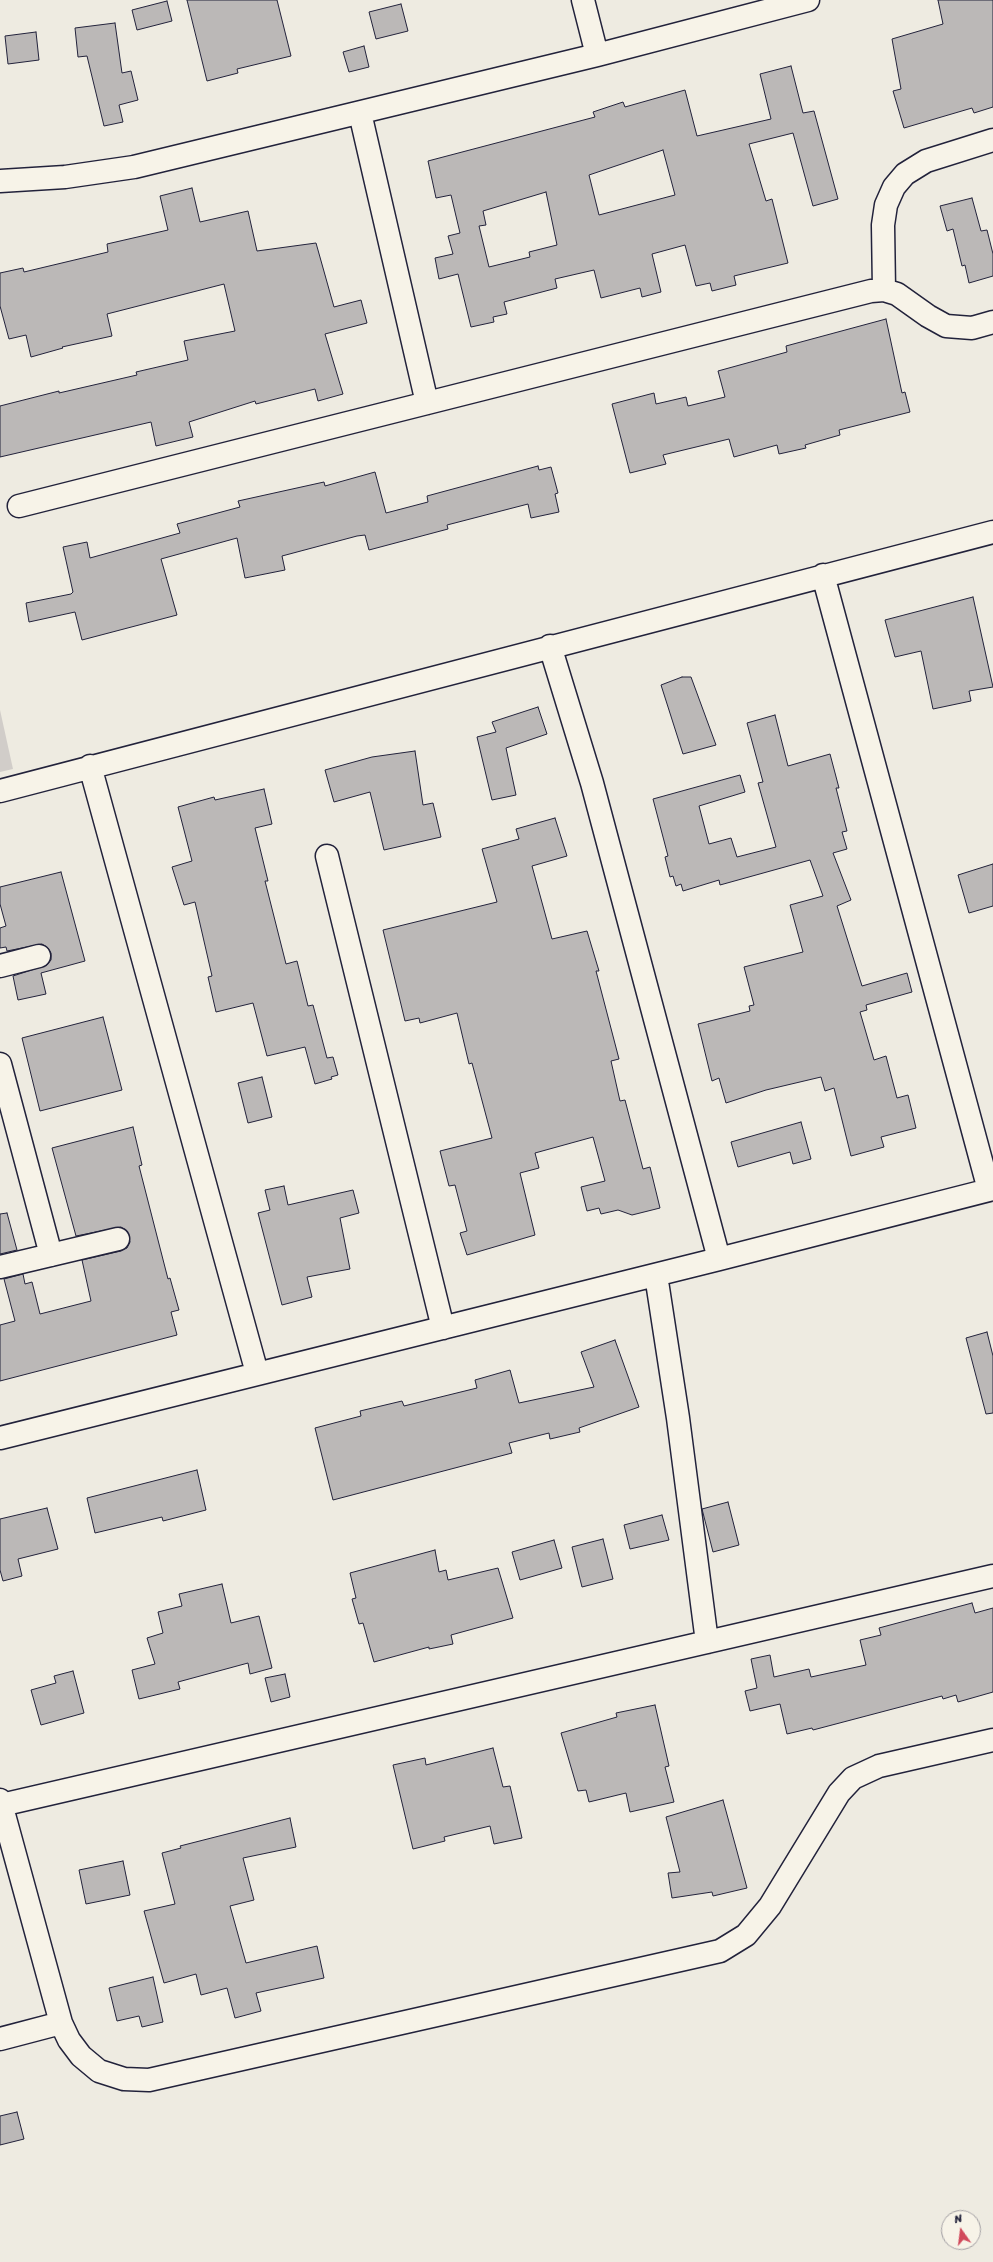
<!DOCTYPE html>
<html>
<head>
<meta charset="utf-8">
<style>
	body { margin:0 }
	#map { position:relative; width:993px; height:2262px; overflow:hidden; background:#eeebe1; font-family:Sriracha,sans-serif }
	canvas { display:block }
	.north { position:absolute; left:941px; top:2210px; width:40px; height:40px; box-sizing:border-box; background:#f7f3e8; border:1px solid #a29fa3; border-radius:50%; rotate:346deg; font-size:11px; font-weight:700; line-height:16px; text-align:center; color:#22223b }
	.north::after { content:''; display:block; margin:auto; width:14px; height:18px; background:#d1495b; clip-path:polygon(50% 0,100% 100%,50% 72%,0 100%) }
</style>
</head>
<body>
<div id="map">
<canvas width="993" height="2262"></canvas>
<div class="north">N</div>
</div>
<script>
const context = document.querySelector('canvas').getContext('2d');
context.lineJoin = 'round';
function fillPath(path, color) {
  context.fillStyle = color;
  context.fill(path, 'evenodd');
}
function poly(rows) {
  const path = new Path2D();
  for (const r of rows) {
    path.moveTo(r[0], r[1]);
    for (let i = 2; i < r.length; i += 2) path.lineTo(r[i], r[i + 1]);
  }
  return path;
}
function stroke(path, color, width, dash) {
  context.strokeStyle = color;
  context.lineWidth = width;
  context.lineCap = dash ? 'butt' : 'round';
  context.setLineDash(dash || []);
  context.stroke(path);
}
fillPath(poly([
	[0,710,13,769,0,772]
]), '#d1cdc9');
const building = poly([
	[187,0,277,0,291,56,237,69,238,73,207,81,187,0],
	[938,0,993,0,993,107,974,113,972,108,904,128,893,91,901,89,892,39,943,24,938,0],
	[167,1,172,21,137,30,132,10,167,1],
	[401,4,408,31,376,39,369,12,401,4],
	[115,23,122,73,131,71,138,100,119,105,123,122,104,126,87,56,78,57,75,28,115,23],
	[36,32,39,60,8,64,5,36,36,32],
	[364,46,369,67,349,72,343,52,364,46],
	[791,66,803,113,814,111,838,199,813,206,793,133,749,144,766,201,772,199,788,263,734,276,736,285,712,291,710,283,696,286,685,245,652,254,661,292,642,297,640,288,601,298,594,270,555,279,557,288,504,302,507,314,493,317,494,322,471,327,458,274,439,279,435,258,453,254,448,236,460,233,451,195,436,198,428,161,595,117,593,112,623,102,625,107,685,90,697,136,771,119,760,74,791,66],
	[663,150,675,195,599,215,589,175,663,150],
	[546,192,557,245,529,252,530,257,489,267,479,226,486,225,483,211,546,192],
	[192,188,200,222,248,211,257,251,316,243,334,307,361,300,367,323,325,334,343,394,318,401,315,389,256,404,255,401,189,422,193,437,156,446,151,422,0,457,0,406,59,391,59,393,137,375,136,372,188,360,184,341,235,331,224,284,107,314,112,336,62,347,63,348,31,357,26,335,9,339,0,306,0,273,23,268,24,272,108,252,107,244,168,230,160,196,192,188],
	[972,198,981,231,987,230,993,254,993,276,969,283,965,265,962,266,953,229,947,231,940,206,972,198],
	[886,319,902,393,905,392,910,412,839,430,840,435,805,445,806,448,779,454,777,445,734,457,729,439,663,455,666,464,630,473,612,404,654,393,656,404,686,397,688,406,725,397,718,371,787,352,786,346,886,319],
	[538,466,539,470,551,467,558,493,555,494,559,512,531,518,528,504,447,525,448,529,369,550,365,535,357,536,282,556,285,570,245,578,237,538,161,559,177,615,82,640,75,612,29,622,26,603,71,594,73,592,63,547,87,542,90,558,180,533,177,524,240,507,238,501,324,482,325,486,375,472,386,513,428,502,427,496,538,466],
	[973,597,993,687,969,691,971,701,933,709,921,651,895,657,885,620,973,597],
	[682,677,691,677,716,745,683,754,661,685,682,677],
	[538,707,547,734,506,748,516,795,492,800,477,737,496,732,492,722,538,707],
	[775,715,788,766,830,754,839,788,836,788,847,831,842,832,847,849,833,853,851,900,837,906,862,986,907,973,912,992,866,1005,867,1010,860,1012,874,1060,886,1056,897,1098,908,1095,916,1128,881,1137,884,1147,851,1156,834,1088,825,1091,821,1077,766,1090,726,1103,719,1078,712,1081,698,1024,750,1011,749,1006,754,1005,744,967,803,952,790,905,823,896,810,860,720,885,719,880,683,891,681,884,676,886,673,876,670,877,665,857,668,856,653,799,740,775,745,792,699,806,709,844,731,838,737,857,776,847,758,783,763,782,747,723,775,715],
	[415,751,423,805,433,803,441,837,384,850,370,792,334,802,325,770,372,757,415,751],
	[264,789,272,824,255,828,268,881,265,881,286,964,297,961,308,1006,313,1005,327,1058,333,1057,338,1075,331,1077,332,1079,315,1084,305,1047,267,1056,253,1003,216,1012,208,977,212,976,195,902,184,905,172,867,192,861,178,807,214,797,215,800,264,789],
	[555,818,567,856,532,866,552,939,587,931,599,971,596,971,619,1059,611,1061,620,1101,625,1100,643,1169,650,1167,660,1208,632,1215,618,1210,601,1214,599,1208,587,1211,581,1187,605,1181,593,1137,535,1153,539,1168,520,1173,535,1235,467,1255,460,1233,467,1231,455,1185,449,1186,440,1151,492,1138,472,1063,469,1064,457,1013,420,1023,419,1018,405,1021,383,930,497,902,482,849,519,839,516,829,555,818],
	[993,864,993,906,969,913,958,875,993,864],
	[61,872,85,961,41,973,46,994,18,1000,13,976,47,965,51,960,51,953,48,948,42,944,7,951,6,947,0,948,0,928,6,926,0,904,0,887,61,872],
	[103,1017,122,1090,40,1111,22,1038,103,1017],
	[262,1077,272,1117,248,1123,238,1083,262,1077],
	[801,1122,811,1159,793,1164,790,1152,738,1167,731,1142,801,1122],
	[133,1127,142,1165,139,1166,168,1279,170,1278,179,1310,171,1312,177,1335,0,1381,0,1325,15,1321,4,1279,23,1274,25,1284,32,1282,40,1314,91,1301,82,1260,121,1251,127,1248,130,1242,127,1231,121,1227,76,1236,52,1148,133,1127],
	[284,1186,288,1205,353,1190,359,1213,340,1218,350,1269,307,1277,312,1297,282,1305,258,1213,270,1210,265,1190,284,1186],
	[7,1213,17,1250,0,1254,0,1214,7,1213],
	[987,1332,993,1356,993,1413,986,1414,966,1338,987,1332],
	[615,1340,639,1407,579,1428,580,1432,550,1439,549,1433,509,1443,512,1453,333,1500,315,1428,361,1416,360,1411,402,1401,404,1406,477,1388,475,1380,510,1370,519,1403,594,1387,581,1352,615,1340],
	[197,1470,206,1510,163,1521,162,1517,95,1533,87,1498,197,1470],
	[728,1502,739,1545,713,1552,702,1509,728,1502],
	[47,1508,58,1549,18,1559,22,1576,3,1581,0,1570,0,1519,47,1508],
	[662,1515,669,1540,630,1549,624,1525,662,1515],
	[603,1539,613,1579,582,1587,572,1547,603,1539],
	[554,1540,562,1568,520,1580,512,1552,554,1540],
	[435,1550,439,1572,446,1570,448,1580,498,1568,513,1618,451,1635,453,1644,429,1649,429,1647,374,1662,363,1623,359,1624,352,1599,356,1598,350,1573,435,1550],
	[222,1584,231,1623,259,1616,272,1668,250,1674,248,1663,178,1682,180,1689,139,1699,132,1670,155,1664,147,1638,163,1633,158,1612,182,1606,179,1594,222,1584],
	[972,1603,975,1613,993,1608,993,1692,958,1702,956,1695,943,1699,942,1696,813,1730,812,1728,787,1734,780,1704,750,1711,745,1691,757,1688,751,1659,770,1655,774,1677,809,1669,811,1677,866,1665,860,1640,881,1635,879,1628,972,1603],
	[73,1671,84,1713,41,1725,31,1690,56,1683,54,1676,73,1671],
	[285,1674,290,1697,271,1702,265,1678,285,1674],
	[655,1705,669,1766,665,1767,674,1802,630,1812,626,1793,589,1802,586,1790,578,1791,561,1733,617,1717,616,1713,655,1705],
	[493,1748,503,1787,510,1786,522,1838,494,1844,490,1826,444,1837,445,1841,413,1849,393,1765,425,1758,426,1765,493,1748],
	[723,1800,747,1888,713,1896,712,1892,672,1898,668,1873,680,1872,666,1817,723,1800],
	[290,1818,296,1847,243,1858,254,1900,230,1906,246,1963,317,1946,324,1978,256,1993,261,2011,235,2018,227,1988,201,1995,196,1974,164,1983,144,1911,175,1904,162,1853,181,1848,180,1846,290,1818],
	[123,1861,130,1895,86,1904,79,1870,123,1861],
	[153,1977,163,2022,142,2027,139,2016,117,2021,109,1988,153,1977],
	[17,2112,24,2139,0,2145,0,2116,17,2112]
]);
fillPath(building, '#bbb8b7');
stroke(building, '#22223b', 1);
const minor = poly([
	[583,0,597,55],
	[360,113,427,403],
	[0,181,65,177,134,167,597,55,808,0],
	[884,290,883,225,886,205,894,187,905,174,926,161,993,140],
	[19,506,871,291,884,290,897,294,928,316,946,326,972,328,993,322],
	[823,575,989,1190],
	[550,646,592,783,719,1259],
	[90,766,257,1373],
	[0,791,993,532],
	[327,856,443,1328],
	[0,966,39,956],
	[0,1064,51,1255],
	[0,1267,118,1239],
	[656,1275,678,1418,707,1642],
	[0,1438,719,1259,993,1189],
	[0,1800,61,2023,69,2040,81,2056,99,2071,124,2079,149,2080,720,1951,746,1935,770,1906,839,1793,853,1778,879,1766,993,1740],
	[1,1805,993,1576],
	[0,2039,61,2023]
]);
stroke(minor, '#22223b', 25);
stroke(minor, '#f7f3e8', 22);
</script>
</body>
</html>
